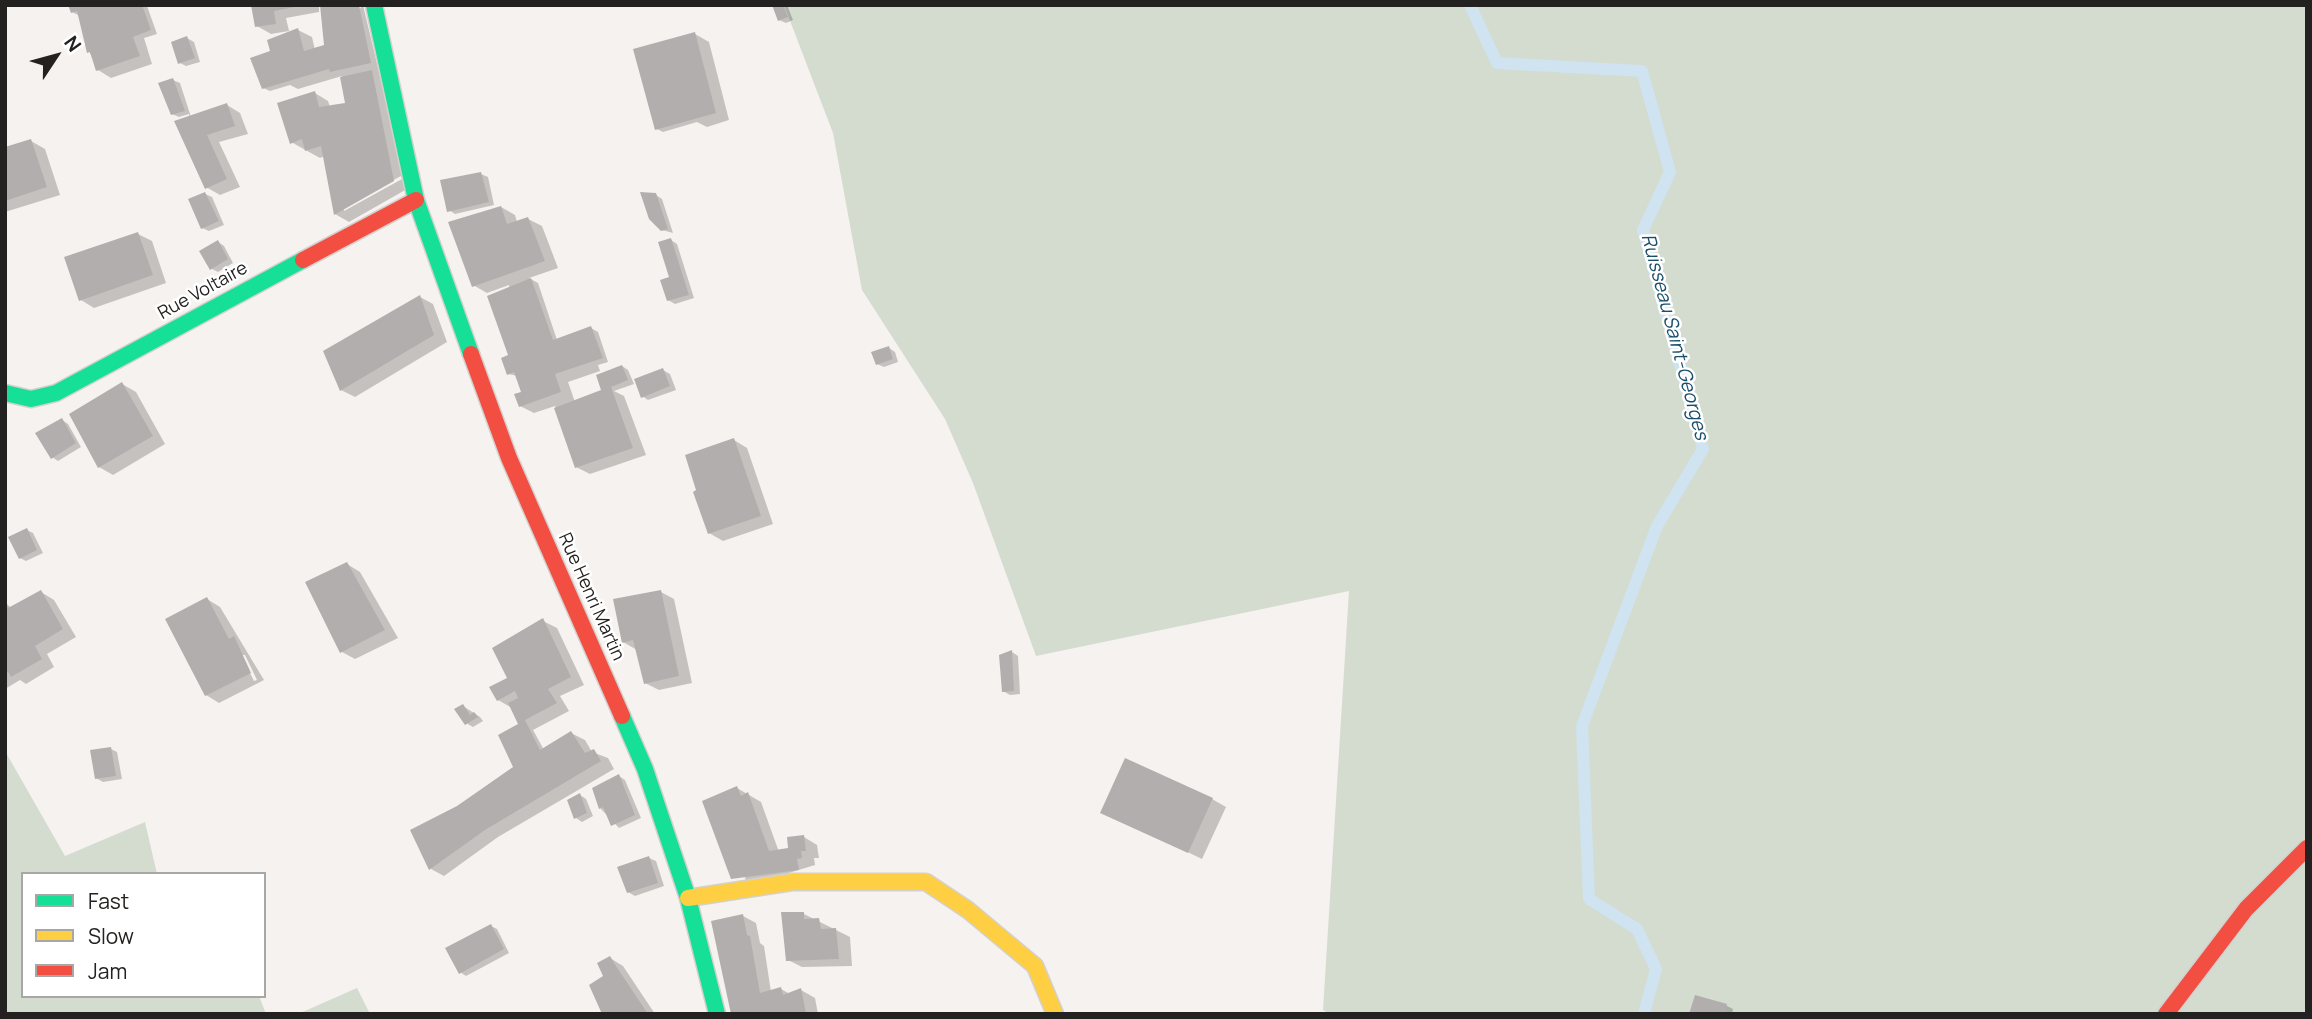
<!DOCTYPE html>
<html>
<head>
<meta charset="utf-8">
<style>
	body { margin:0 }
	#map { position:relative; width:2312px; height:1019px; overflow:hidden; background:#f6f2ef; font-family:Manrope,sans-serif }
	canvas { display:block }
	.frame { position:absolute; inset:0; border:7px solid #242220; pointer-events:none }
	.legend { position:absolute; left:21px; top:872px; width:245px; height:126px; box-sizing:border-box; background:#fff; border:2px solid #a7a7a6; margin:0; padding:9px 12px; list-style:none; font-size:21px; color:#242220 }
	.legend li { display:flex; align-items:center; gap:14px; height:35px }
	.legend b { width:35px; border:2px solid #a7a7a6 }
	.north { position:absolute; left:21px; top:21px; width:70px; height:70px; -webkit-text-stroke:5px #fff; paint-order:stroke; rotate:54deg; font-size:19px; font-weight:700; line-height:28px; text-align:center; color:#242220 }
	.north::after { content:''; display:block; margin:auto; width:24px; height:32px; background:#242220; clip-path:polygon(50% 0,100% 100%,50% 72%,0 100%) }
</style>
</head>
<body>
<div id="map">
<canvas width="2312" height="1019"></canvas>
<div class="frame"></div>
<ul class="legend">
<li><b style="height:9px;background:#16e098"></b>Fast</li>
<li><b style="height:9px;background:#ffcf43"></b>Slow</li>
<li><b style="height:9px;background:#f24e42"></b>Jam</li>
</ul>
<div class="north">N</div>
</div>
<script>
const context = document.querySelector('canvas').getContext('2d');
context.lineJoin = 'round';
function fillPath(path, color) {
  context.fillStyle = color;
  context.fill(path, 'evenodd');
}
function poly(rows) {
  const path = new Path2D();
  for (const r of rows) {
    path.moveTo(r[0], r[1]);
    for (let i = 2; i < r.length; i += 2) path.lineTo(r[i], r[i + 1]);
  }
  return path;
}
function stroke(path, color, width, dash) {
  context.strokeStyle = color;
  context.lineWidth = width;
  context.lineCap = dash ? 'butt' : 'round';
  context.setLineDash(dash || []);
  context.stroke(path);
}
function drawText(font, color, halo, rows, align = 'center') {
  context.font = font + ' Manrope,sans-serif';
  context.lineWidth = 5;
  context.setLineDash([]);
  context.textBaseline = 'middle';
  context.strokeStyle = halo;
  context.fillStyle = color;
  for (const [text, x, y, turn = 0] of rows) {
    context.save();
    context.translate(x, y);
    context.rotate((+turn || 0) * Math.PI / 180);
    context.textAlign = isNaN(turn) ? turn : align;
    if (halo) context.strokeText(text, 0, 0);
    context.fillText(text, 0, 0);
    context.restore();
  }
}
fillPath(poly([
	[784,5,2307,5,2307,1014,1330,1014,1323,1010,1349,591,1036,656,973,483,945,419,862,290,833,133],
	[5,751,65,856,145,822,157,874,23,874,23,996,259,996,266,1014,5,1014],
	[357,988,370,1014,298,1014]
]), '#d3dccf');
fillPath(poly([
	[70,5,147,6,157,34,144,38,152,64,111,78,98,70,89,51,80,16,72,12],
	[253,5,319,5,319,12,286,18,289,31,271,34,257,26],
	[363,5,407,189,349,222,335,214,325,156,320,158,291,142,315,93,328,101,330,107,347,105,342,76,298,89,290,85,270,91,263,88,270,52,298,30,312,37,315,50,326,47],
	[401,176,402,179,344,211,344,207],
	[774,5,787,5,793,20,786,23,779,20],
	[695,34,709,42,729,120,707,127,697,122,663,132,657,129],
	[187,38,194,42,200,62,186,66,180,63],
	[173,80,180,83,191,117,227,105,240,113,248,134,219,142,240,187,220,195,206,187,189,114,179,117,172,114],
	[31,141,45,149,60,195,5,212,5,149],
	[481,174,488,177,494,205,455,214,449,210],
	[205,194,212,197,224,225,209,231,202,228],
	[656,195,662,199,673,233,662,230],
	[501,207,515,215,517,222,528,219,542,226,558,268,529,278,538,283,557,340,591,328,598,332,608,362,598,365,600,371,568,382,575,402,603,391,622,366,628,370,634,384,614,391,624,396,646,455,590,474,576,467,555,406,534,413,520,406,524,393,518,376,508,374,509,285,487,293,473,285],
	[138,234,152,241,166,283,94,308,81,300],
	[671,240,677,244,694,298,675,304,668,300],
	[218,242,224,246,233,263,218,272,212,269],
	[420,297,433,304,447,342,355,397,341,390],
	[889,348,895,352,898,362,884,367,877,364],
	[663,370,670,374,676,390,648,400,642,396],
	[122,384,136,392,165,444,113,475,99,467],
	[62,420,68,424,81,447,58,461,52,457],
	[734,440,747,448,773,524,723,541,709,533],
	[27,530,33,533,43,553,26,561,20,558],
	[347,564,360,572,398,638,355,659,342,652],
	[41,592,54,600,76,637,47,654,54,667,26,684,20,680,5,689,5,602,11,608],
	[661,592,674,599,692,683,659,690,645,683,637,650,623,642],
	[207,599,220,607,264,680,219,703,206,695],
	[241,655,245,655,257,680,254,681],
	[543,621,557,628,584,685,560,696,569,711,533,730,544,750,571,733,585,740,592,752,608,758,614,769,498,837,444,876,431,869,458,807,518,768,520,725,512,708,498,700],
	[1012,652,1018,656,1020,694,1010,695,1003,691],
	[463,706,480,717,483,721,473,727,466,723],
	[111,749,117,752,122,779,103,782,96,778],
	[619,776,625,780,641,818,619,828,600,808],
	[737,788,761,802,779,852,790,850,804,837,817,845,819,858,814,858,815,865,746,886],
	[580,795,586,799,593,816,582,822,576,818],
	[1212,799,1226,807,1202,859,1114,817],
	[649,858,656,861,664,886,635,896,628,892],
	[804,914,850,937,852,966,802,967,788,960],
	[743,916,756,923,760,943,764,946,771,992,781,989,790,994,801,990,815,998,818,1014,733,1014],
	[491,926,497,929,509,953,466,976,460,972],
	[610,958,623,966,655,1014,604,1014],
	[1727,1006,1733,1009,1732,1014,1691,1014]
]), '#0003');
stroke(poly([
	[1470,5,1497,63,1642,71,1670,172,1643,230,1703,449,1657,526,1582,726,1589,899,1637,929,1656,969,1644,1014]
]), '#cfe3f0', 12);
fillPath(poly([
	[68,5,142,5,151,30,133,37,140,56,96,71,90,52,87,53,77,11,71,13],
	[251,5,295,5,295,7,274,11,276,24,255,27],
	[320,5,359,5,371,63,330,72,329,69,262,89,250,58,270,51,267,40,298,28,304,51,324,45],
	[772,5,783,5,788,17,778,21],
	[695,32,716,113,655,130,633,49],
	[187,36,195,58,178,64,171,42],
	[372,70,394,181,334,215,321,146,305,151,302,139,290,144,277,103,315,91,319,107,345,103,340,77],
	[173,78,185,111,171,115,158,83],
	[227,103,235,126,207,135,227,179,205,189,174,121],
	[31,139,47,187,5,201,5,147],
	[481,172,489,202,447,212,440,180],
	[205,192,219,221,201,229,188,199],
	[640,192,656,193,668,229,661,231,649,219],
	[501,206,507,224,528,217,545,261,472,287,448,222],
	[138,232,153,275,79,301,64,257],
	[671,238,689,295,667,301,660,280,669,277,658,242],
	[218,240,228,259,210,270,199,251],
	[531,278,553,340,591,326,603,358,555,374,561,392,519,407,514,394,521,392,514,372,507,375,501,358,508,355,487,296],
	[420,295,434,335,340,391,323,351],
	[889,346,893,359,876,365,871,352],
	[622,365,628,380,611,387,633,448,575,468,554,408,601,390,596,375],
	[663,368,670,386,641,398,634,379],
	[122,382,153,436,98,468,69,414],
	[62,418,76,443,51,459,35,433],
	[734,438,761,516,708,534,693,492,696,490,685,455],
	[27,528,37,550,19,559,8,537],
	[347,562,385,630,340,653,305,582],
	[41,590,63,629,35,646,42,659,11,677,8,672,5,674,5,603,8,608],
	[661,590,679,676,644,684,633,640,622,643,613,599],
	[207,597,229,639,234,636,251,673,205,696,165,619],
	[543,618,571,677,548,689,557,703,525,720,540,750,571,731,585,753,594,749,601,761,485,830,429,870,410,830,457,806,513,767,498,735,518,724,508,703,518,698,515,691,497,701,489,687,507,678,492,648],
	[1012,650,1014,691,1002,692,999,655],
	[463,704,470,715,474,712,478,717,465,725,454,709],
	[111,747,116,776,95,779,90,750],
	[1125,758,1213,798,1188,853,1100,813],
	[619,774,635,815,611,826,603,807,599,809,592,788],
	[737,786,741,796,748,792,769,851,788,848,787,837,804,835,806,851,801,851,802,858,797,859,799,870,731,879,702,801],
	[580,793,587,813,574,819,567,800],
	[649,856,658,883,627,893,617,867],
	[781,912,804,912,804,919,819,918,821,929,836,928,839,959,786,961],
	[743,914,747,935,750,936,760,993,781,987,783,995,801,988,806,1013,731,1014,711,921],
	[491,924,504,949,459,974,445,948],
	[610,956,616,966,648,1014,602,1014,589,985,603,976,597,963],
	[1695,995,1727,1004,1725,1014,1689,1014]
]), '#b1aead');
const fast = poly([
	[374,5,416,200,471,354],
	[5,393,31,399,56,393,303,260],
	[622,716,645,769,688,898,717,1014]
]);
const slow = poly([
	[688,898,792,882,926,882,968,910,1035,966,1055,1014]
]);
const jam = poly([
	[303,260,416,200],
	[471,354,509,458,622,716],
	[2166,1014,2246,909,2307,848]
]);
stroke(fast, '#d3d0ce', 19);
stroke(slow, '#d3d0ce', 19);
stroke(jam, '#d3d0ce', 19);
stroke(fast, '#16e098', 16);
stroke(slow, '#ffcf43', 16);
stroke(jam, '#f24e42', 16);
drawText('18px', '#242220', '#fff', [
	["Rue Voltaire",203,291,-29],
	["Rue Henri Martin",591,597,66]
]);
drawText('italic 19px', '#194f6b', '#fff', [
	["Ruisseau Saint-Georges",1674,337,75]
]);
</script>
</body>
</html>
